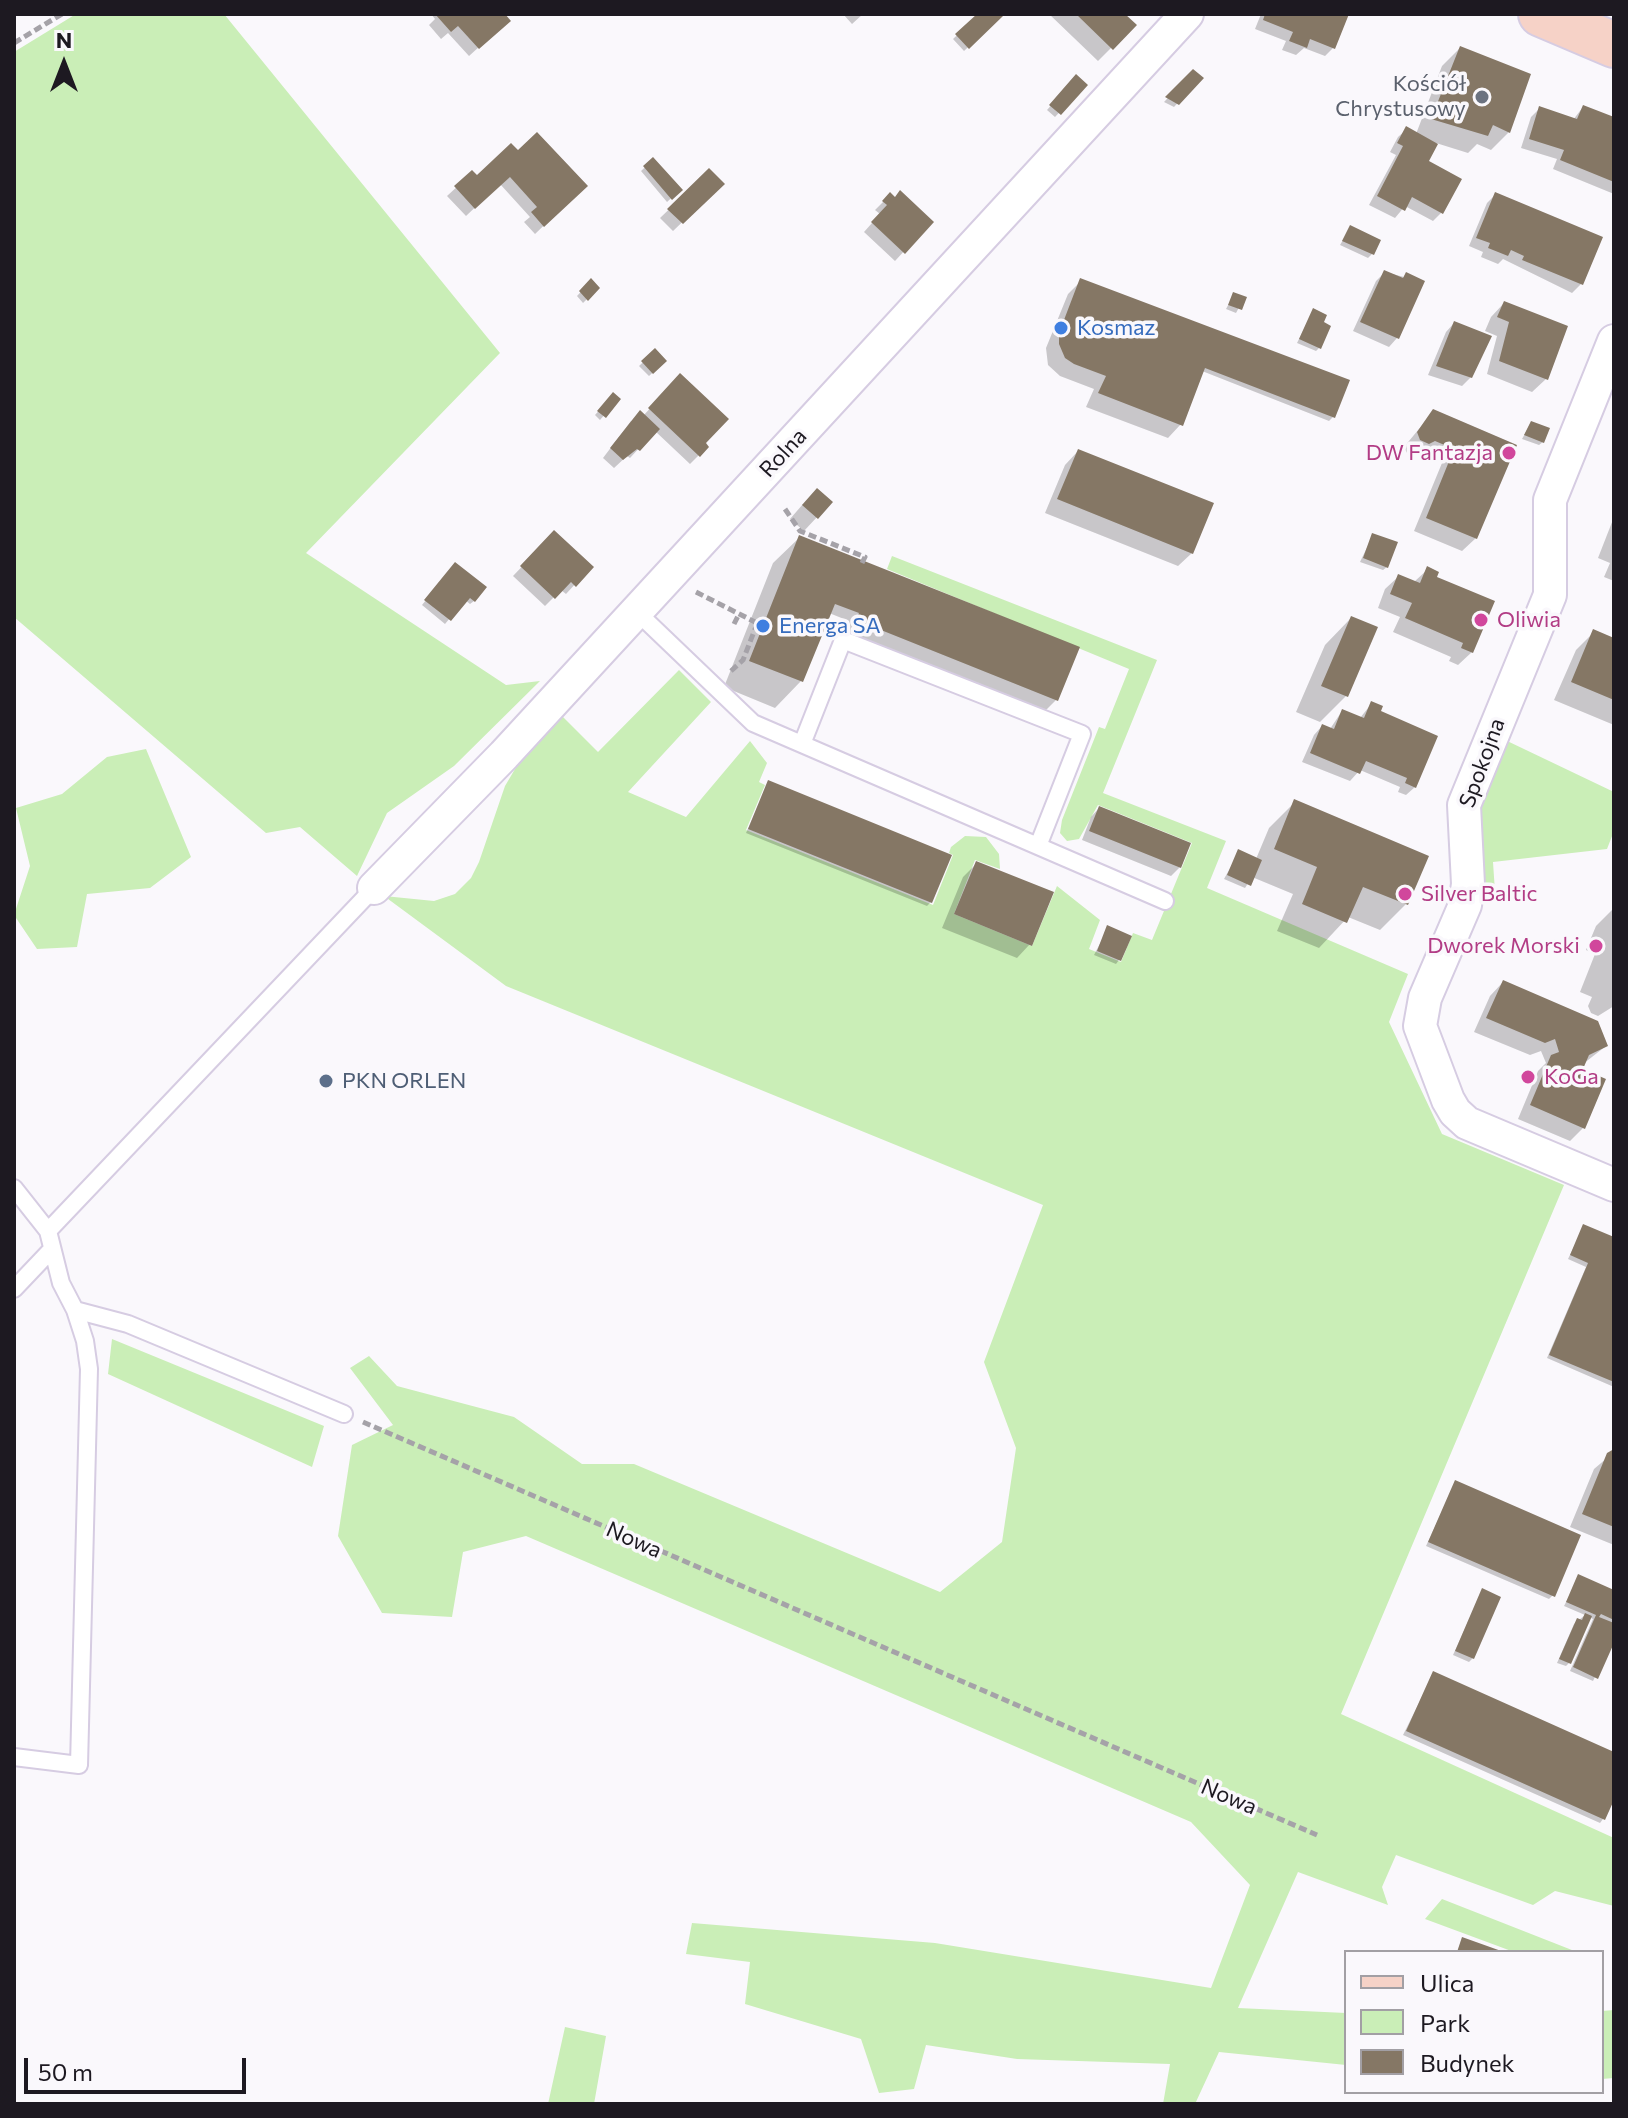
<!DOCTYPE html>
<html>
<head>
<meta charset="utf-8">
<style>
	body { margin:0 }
	#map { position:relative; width:1628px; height:2118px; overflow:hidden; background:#faf8fc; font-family:Commissioner,sans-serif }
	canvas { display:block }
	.frame { position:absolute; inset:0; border:16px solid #1d1921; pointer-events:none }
	.legend { position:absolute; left:1344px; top:1950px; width:260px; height:144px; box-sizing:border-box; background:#faf8fc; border:2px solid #a29fa4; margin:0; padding:10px 14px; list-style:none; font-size:24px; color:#1d1921 }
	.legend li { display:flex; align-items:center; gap:16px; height:40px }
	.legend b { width:40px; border:2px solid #a29fa4 }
	.north { position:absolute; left:24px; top:24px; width:80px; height:80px; -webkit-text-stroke:6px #faf8fc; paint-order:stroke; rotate:0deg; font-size:22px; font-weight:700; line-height:32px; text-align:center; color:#1d1921 }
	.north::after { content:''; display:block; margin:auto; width:28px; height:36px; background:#1d1921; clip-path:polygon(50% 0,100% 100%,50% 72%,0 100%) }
	.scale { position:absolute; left:24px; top:2058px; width:222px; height:36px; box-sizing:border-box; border:4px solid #1d1921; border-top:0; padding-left:10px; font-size:24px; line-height:28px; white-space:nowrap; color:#1d1921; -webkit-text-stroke:6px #faf8fc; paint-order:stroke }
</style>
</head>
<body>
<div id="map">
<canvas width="1628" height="2118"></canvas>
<div class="frame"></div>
<ul class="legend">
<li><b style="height:10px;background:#f6d2c7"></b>Ulica</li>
<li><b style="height:22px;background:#caeeb7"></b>Park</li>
<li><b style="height:22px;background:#857765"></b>Budynek</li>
</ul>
<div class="north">N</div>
<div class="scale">50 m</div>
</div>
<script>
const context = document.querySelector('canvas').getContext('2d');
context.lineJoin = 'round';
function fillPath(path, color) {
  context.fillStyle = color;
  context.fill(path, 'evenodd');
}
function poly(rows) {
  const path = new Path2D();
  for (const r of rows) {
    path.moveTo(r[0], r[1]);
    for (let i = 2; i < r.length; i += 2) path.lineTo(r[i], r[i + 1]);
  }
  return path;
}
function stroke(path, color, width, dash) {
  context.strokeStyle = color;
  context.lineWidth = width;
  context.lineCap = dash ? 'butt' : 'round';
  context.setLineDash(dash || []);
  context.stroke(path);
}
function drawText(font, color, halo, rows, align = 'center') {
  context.font = font + ' Commissioner,sans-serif';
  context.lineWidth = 7;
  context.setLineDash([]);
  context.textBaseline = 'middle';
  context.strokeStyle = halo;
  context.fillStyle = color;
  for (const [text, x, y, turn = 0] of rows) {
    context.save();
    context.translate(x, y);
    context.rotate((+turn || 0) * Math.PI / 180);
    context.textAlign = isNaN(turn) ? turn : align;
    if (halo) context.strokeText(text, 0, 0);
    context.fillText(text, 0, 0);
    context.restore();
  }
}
fillPath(poly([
	[76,14,224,14,500,353,306,553,506,685,540,681,454,766,387,813,357,876,300,827,266,833,14,617,14,52],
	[892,556,1157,660,1103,793,1226,841,1207,888,1408,974,1389,1022,1442,1134,1564,1185,1341,1714,1614,1838,1614,1906,1555,1891,1533,1905,1396,1855,1382,1887,1388,1905,1298,1872,1238,2008,1346,2013,1346,2065,1219,2052,1195,2104,1163,2104,1170,2064,1017,2059,926,2045,914,2089,879,2093,861,2039,745,2004,750,1962,686,1954,692,1923,935,1943,1211,1988,1250,1885,1191,1822,526,1536,463,1552,452,1617,382,1613,338,1536,352,1445,393,1425,350,1368,369,1356,397,1386,514,1417,582,1464,634,1464,940,1592,1002,1542,1016,1448,984,1362,1043,1205,506,986,384,896,434,901,455,894,471,878,479,862,505,786,518,764,560,714,598,752,679,670,711,702,628,792,686,817,750,741,767,763,759,782,765,785,746,830,933,905,953,855,949,853,951,847,965,836,986,837,999,854,1000,869,975,860,954,914,1032,946,1057,886,1100,920,1089,949,1121,962,1133,933,1152,940,1192,843,1098,805,1079,839,1067,841,1060,833,1062,820,1099,727,1105,729,1129,669,887,569],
	[1503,739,1614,792,1614,831,1607,849,1493,862,1495,892,1476,884,1472,812],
	[146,749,191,857,150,888,87,894,77,947,37,949,14,915,30,866,16,808,62,794,107,757],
	[112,1339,324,1426,312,1467,108,1374],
	[1442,1899,1577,1952,1514,1952,1425,1919],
	[1614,2010,1614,2078,1602,2079,1602,2011],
	[565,2027,606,2036,594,2104,548,2104]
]), '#caeeb7');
fillPath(poly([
	[431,14,502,14,499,29,469,56,448,33,441,39,429,25,435,19],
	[843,14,863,14,852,24],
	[979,14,1001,16,964,51,953,39],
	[1049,14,1122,14,1134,25,1098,61],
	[1261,14,1347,14,1334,47,1325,56,1304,48,1296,55,1282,50,1286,41,1255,29],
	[1460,48,1509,132,1491,150,1477,144,1468,153,1436,143,1426,162,1441,213,1433,221,1405,206,1395,218,1369,205,1396,155,1390,152,1398,137,1407,129,1416,134,1442,66],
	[1193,72,1201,78,1174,107,1164,102],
	[1076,77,1085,85,1055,117,1047,110],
	[1583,107,1614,120,1614,194,1553,169,1557,159,1521,148,1531,117,1540,108,1573,120],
	[518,153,585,186,535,234,524,222,530,217,500,184,466,216,447,196,472,173,476,177],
	[653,160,680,190,667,202,641,171],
	[709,171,722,184,673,231,660,218],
	[890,195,931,222,895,261,864,232,880,214,875,210],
	[1495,195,1581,284,1572,293,1503,259,1498,264,1481,257,1483,252,1469,246,1487,203],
	[1350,228,1372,254,1368,258,1340,245],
	[1385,272,1423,282,1397,338,1389,347,1353,331,1376,281],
	[591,281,598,288,583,303,577,296],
	[1081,281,1333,417,1329,421,1202,371,1181,424,1168,438,1086,407,1094,389,1060,376,1048,365,1046,348,1068,294],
	[1234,294,1244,298,1236,313,1226,309],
	[1504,303,1546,379,1532,392,1487,374,1497,336,1485,331,1491,317],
	[1313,311,1319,348,1316,351,1297,343],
	[1454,323,1471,377,1462,386,1428,375,1446,332],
	[655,351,665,361,649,376,639,366],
	[680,376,707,447,690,464,655,431,630,458,627,456,614,468,603,458,631,421,643,416],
	[613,395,618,399,600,420,595,415],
	[1433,412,1514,446,1476,538,1462,551,1414,531,1442,463,1421,453,1414,456,1407,453,1404,447],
	[1531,423,1543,442,1539,445,1522,439],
	[1078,451,1192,553,1178,566,1045,513,1065,465],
	[831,502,804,531,790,519,803,504],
	[1614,517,1614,581,1604,577,1610,563,1598,558],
	[554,533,591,567,566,594,561,590,545,606,513,576],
	[1373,535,1387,567,1383,570,1360,562],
	[800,537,1057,699,1043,713,844,633,849,621,829,613,801,681,775,708,724,687,773,563],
	[452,568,474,601,470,604,465,600,445,624,422,605],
	[1428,569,1472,652,1458,665,1449,661,1451,657,1393,632,1400,617,1378,608,1385,589,1399,576,1414,582],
	[1351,618,1346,696,1320,722,1296,712,1325,645],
	[1594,632,1614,640,1614,725,1554,700,1576,650],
	[1372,703,1415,787,1406,795,1398,792,1400,787,1360,770,1350,781,1302,762,1314,735,1322,726,1330,729,1342,711,1360,718],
	[768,783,931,902,927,906,746,833],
	[1295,802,1406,904,1380,930,1348,917,1319,948,1277,931,1293,894,1252,877,1245,888,1224,879,1239,852,1256,859,1269,828],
	[1099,808,1180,867,1171,876,1082,840,1091,817],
	[976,864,1030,944,1017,958,942,928,963,877],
	[1614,908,1614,1006,1598,1016,1591,1013,1588,1006,1592,997,1580,992,1595,954,1586,950,1596,926],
	[1108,928,1119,960,1116,964,1094,955],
	[1503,982,1606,1046,1583,1064,1583,1128,1570,1141,1518,1119,1538,1071,1546,1063,1541,1051,1530,1055,1474,1032,1490,996],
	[1584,1226,1614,1239,1614,1387,1547,1358,1586,1267,1568,1259],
	[1614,1452,1614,1545,1570,1527,1594,1469],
	[1455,1483,1553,1595,1549,1599,1426,1546],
	[1579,1577,1614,1592,1614,1638,1593,1681,1570,1671,1593,1619,1589,1617,1570,1662,1566,1666,1557,1663,1574,1624,1585,1615,1564,1606],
	[1482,1591,1473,1658,1469,1662,1453,1655],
	[1434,1673,1614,1754,1614,1795,1603,1819,1600,1823,1403,1735]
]), '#0003');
fillPath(poly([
	[435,14,505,14,511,21,479,49,458,26,451,32],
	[977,14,1003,16,969,49,955,34],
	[1076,14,1125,14,1137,25,1113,50],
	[1265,14,1349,14,1335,49,1310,39,1307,48,1289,41,1293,32,1263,20],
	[1460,46,1531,74,1510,133,1493,125,1488,136,1431,119],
	[1193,69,1204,78,1179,105,1165,97],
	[1076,74,1088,85,1061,115,1049,105],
	[1583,105,1614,117,1614,182,1560,160,1564,150,1529,139,1539,106,1577,119],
	[1406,126,1438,144,1429,161,1462,179,1443,214,1412,197,1405,211,1377,196,1403,146,1397,143],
	[537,132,588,186,544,227,531,212,537,207,510,177,475,209,454,186,472,170,477,175,511,143,518,150],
	[653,157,683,190,672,200,643,166],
	[709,168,725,184,683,224,667,209],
	[900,190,934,222,905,254,871,222,887,205,882,201,890,192,895,197],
	[1495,192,1603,237,1583,285,1522,260,1524,256,1511,250,1508,256,1488,248,1490,243,1476,238],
	[1350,225,1381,240,1374,255,1342,241],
	[1384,270,1403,278,1406,272,1425,281,1399,339,1360,322],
	[591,278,600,288,588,301,579,291],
	[1080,278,1350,380,1335,418,1205,368,1183,426,1098,393,1106,376,1074,364,1065,358,1059,344,1059,333],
	[1233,292,1247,297,1242,310,1228,305],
	[1504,301,1568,326,1548,380,1499,361,1509,322,1497,317],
	[1313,308,1327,315,1324,322,1331,326,1321,349,1299,339],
	[1454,321,1492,336,1472,378,1436,366],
	[655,348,667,361,653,374,641,361],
	[680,373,729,419,706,443,709,447,700,457,648,408],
	[613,392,621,399,606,418,597,411],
	[1433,409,1517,445,1477,539,1426,518,1454,449,1435,441,1429,444,1420,440,1417,432],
	[640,410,660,429,640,451,637,449,623,460,610,448],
	[1531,421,1550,428,1544,443,1524,435],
	[1078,449,1214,503,1193,554,1057,499],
	[817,488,833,502,818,519,802,505],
	[554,530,594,567,576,587,571,582,555,599,520,566],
	[1372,533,1398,542,1388,568,1363,558],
	[799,535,1080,647,1058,701,856,620,859,613,835,604,803,682,749,661],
	[455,562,487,587,475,602,470,598,451,621,424,600],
	[1427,566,1439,572,1437,577,1495,601,1473,653,1461,648,1463,643,1405,618,1412,603,1390,594,1398,574,1420,583],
	[1351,616,1378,627,1348,697,1321,686],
	[1593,629,1614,638,1614,700,1571,682],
	[1371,701,1383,706,1381,711,1438,736,1416,788,1405,783,1407,778,1366,761,1360,774,1310,753,1322,724,1334,729,1342,709,1364,718],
	[768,780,952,855,932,903,748,829],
	[1294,799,1429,856,1408,905,1363,887,1347,923,1302,904,1317,867,1274,849],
	[1099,806,1191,843,1181,868,1089,831],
	[1238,849,1262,860,1251,886,1227,875],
	[976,861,1054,892,1032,946,954,914],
	[1107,925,1132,936,1121,961,1097,951],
	[1503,980,1598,1021,1608,1046,1589,1055,1583,1069,1606,1079,1585,1129,1530,1105,1551,1055,1559,1052,1555,1039,1545,1043,1486,1018],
	[1583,1224,1614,1237,1614,1382,1549,1355,1588,1263,1570,1255],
	[1614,1449,1614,1527,1582,1514,1607,1453],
	[1455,1480,1581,1535,1555,1597,1428,1542],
	[1578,1574,1614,1590,1614,1620,1601,1614,1599,1617,1614,1623,1614,1643,1598,1679,1573,1667,1596,1615,1566,1602],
	[1482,1588,1501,1597,1474,1659,1455,1651],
	[1585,1613,1592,1616,1571,1664,1559,1659,1577,1618,1582,1620],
	[1433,1671,1614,1752,1614,1800,1605,1820,1406,1731],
	[1462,1937,1504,1952,1457,1952]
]), '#857765');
const lane = poly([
	[636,611,753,723,1165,901],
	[802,744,843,640,1082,734,1038,846],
	[14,1188,48,1231,61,1283,75,1310,128,1324,344,1414],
	[48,1231,374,888],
	[14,1289,52,1249],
	[14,1757,79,1765,89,1369,85,1341,75,1310]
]);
const street = poly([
	[1614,341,1550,500,1550,595,1464,805,1468,884,1465,905,1425,998,1420,1026,1448,1100,1455,1112,1467,1123,1614,1185],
	[374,888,504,755,1187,14]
]);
const secondary = poly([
	[1541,14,1614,45]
]);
stroke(lane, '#d6cce2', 20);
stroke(street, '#d6cce2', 36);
stroke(secondary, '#d6cce2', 48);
stroke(poly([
	[14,43,62,14],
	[785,509,800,531,865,557,862,563],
	[696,592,763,626],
	[734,624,739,614],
	[731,671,743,660,757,624],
	[363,1422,1317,1835]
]), '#a5a2a8', 5, [8, 4]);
stroke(lane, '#fff', 16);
stroke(street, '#fff', 32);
stroke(secondary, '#f6d2c7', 44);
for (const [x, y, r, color] of [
	[1482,97,8,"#6b7280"],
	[1061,328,8,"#3f7fe0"],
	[1509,453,8,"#d1479c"],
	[1481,620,8,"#d1479c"],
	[763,626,8,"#3f7fe0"],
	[1405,894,8,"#d1479c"],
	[1596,946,8,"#d1479c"],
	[1528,1077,8,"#d1479c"],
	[326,1081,8,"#5c6f8a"]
]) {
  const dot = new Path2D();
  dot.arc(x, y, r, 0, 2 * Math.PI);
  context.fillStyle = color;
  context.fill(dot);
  stroke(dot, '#faf8fc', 3);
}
drawText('22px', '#5b616d', '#faf8fc', [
	["Kościół",1466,84],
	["Chrystusowy",1466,109]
], 'right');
drawText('22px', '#366cbe', '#faf8fc', [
	["Kosmaz",1077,328],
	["Energa SA",779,626]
], 'left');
drawText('22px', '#1d1921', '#faf8fc', [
	["Rolna",783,453,-47],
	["Spokojna",1482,763,-70],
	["Nowa",634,1540,24],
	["Nowa",1229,1797,23]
]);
drawText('22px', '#b23c85', '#faf8fc', [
	["DW Fantazja",1493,453,"right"],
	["Oliwia",1497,620],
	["Silver Baltic",1421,894],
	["Dworek Morski",1580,946,"right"],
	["KoGa",1544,1077]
], 'left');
drawText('22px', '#4e5e75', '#faf8fc', [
	["PKN ORLEN",342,1081]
], 'left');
</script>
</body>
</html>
